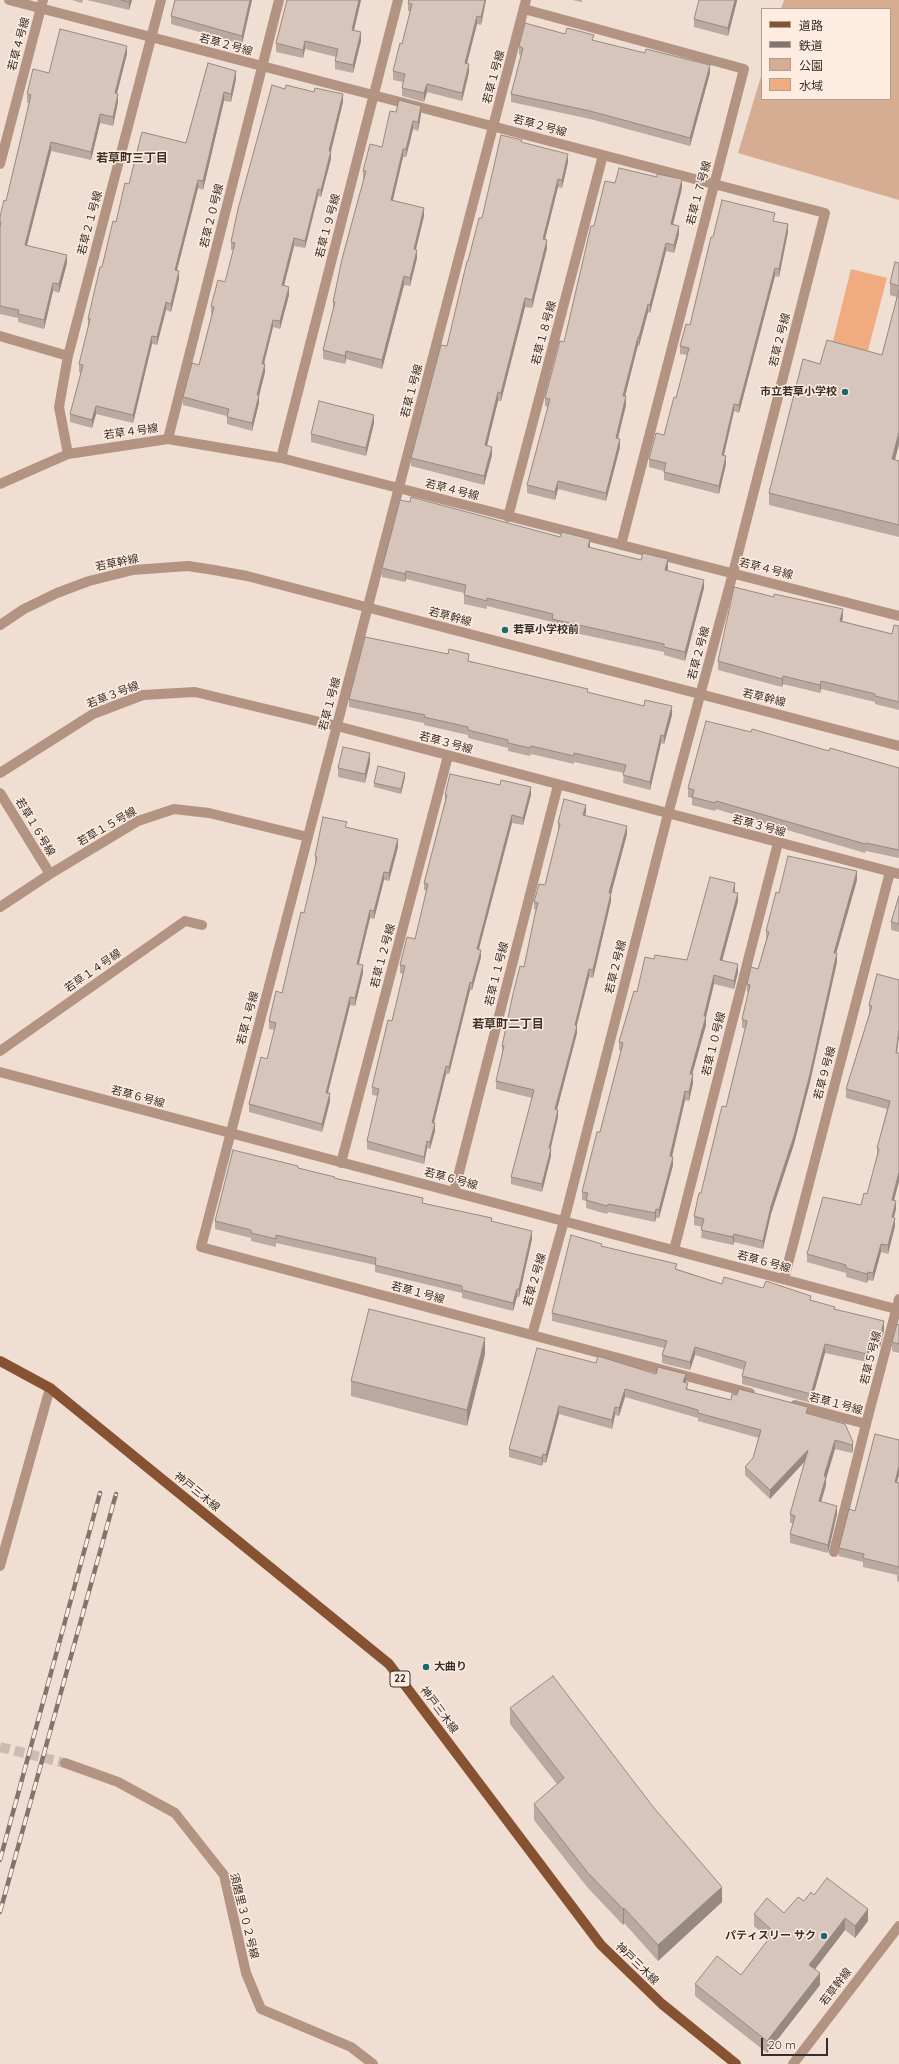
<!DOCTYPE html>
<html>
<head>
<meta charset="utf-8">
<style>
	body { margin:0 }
	#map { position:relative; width:899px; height:2064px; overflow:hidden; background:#f1ded3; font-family:Quicksand,"Noto Sans JP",sans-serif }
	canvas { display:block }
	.legend { position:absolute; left:761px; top:8px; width:130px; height:92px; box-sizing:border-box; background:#ffece0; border:1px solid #afa097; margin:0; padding:5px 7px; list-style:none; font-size:12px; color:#362e2a }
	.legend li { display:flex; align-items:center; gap:8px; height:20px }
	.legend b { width:20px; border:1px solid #afa097 }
	.scale { position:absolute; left:761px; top:2038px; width:67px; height:18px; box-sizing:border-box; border:2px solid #362e2a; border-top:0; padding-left:5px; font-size:12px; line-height:14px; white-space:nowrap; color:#362e2a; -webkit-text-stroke:3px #ffece0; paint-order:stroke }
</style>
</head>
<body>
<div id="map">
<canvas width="899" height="2064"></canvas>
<ul class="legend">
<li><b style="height:5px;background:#865231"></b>道路</li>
<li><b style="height:5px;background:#80746d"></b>鉄道</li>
<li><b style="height:11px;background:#d6ac92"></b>公園</li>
<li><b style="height:11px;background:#f0ab81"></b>水域</li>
</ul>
<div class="scale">20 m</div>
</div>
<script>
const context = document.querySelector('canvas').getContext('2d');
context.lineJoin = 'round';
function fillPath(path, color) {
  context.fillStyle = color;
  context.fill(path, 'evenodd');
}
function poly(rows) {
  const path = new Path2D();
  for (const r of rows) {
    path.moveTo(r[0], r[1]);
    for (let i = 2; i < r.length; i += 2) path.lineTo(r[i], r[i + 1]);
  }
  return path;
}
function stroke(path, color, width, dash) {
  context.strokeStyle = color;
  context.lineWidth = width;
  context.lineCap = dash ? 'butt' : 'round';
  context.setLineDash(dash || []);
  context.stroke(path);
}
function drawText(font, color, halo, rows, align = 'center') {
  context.font = font + ' Quicksand,"Noto Sans JP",sans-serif';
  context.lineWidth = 3;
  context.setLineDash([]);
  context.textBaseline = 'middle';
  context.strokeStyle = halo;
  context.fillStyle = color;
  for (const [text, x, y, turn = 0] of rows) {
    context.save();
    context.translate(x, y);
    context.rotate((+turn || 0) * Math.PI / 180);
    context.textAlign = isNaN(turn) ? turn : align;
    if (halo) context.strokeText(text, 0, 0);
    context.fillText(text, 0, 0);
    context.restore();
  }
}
fillPath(poly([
	[784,0,899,0,899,200,738,153,762,73,762,99,890,99,890,9,781,9]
]), '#d6ac92');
fillPath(poly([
	[851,269,887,278,866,358,831,349]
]), '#f0ab81');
stroke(poly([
	[0,1747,65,1763]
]), '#ccbbb1', 10, [10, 5]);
stroke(poly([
	[9,0,825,213,733,573,668,814,564,1221,532,1335],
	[526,0,201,1247,750,1393],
	[524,9,744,69,621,545],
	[0,164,43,0],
	[0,336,68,356],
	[168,439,279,0],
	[68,454,59,407,68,356,161,0],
	[281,458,398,0],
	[0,484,68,454,168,439,281,458,899,616],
	[508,517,603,155],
	[0,625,24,609,57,593,89,581,133,570,188,566,214,570,247,576,899,746],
	[0,773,93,714,143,695,195,692,337,726,899,874],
	[0,793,50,874],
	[0,907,50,874,138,821,174,809,209,813,308,837],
	[0,1051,185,921,202,925],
	[0,1072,896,1309],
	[341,1163,448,756],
	[454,1192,558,785],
	[674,1250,778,843],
	[784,1279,890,872],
	[795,1405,866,1424,834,1552],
	[866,1424,899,1299],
	[0,1566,50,1388],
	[65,1763,118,1782,175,1813,224,1875,246,1973,261,2009,351,2047,373,2064],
	[793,2064,899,1926]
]), '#b39482', 10);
stroke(poly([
	[0,1361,50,1388,389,1664,601,1945,662,2004,736,2064]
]), '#865231', 10);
const rail = poly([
	[0,1860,100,1493],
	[0,1912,116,1494]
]);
stroke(rail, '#80746d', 4.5);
stroke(rail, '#ffece0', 3, [9]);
fillPath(poly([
	[72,0,83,0,82,3],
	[87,0,132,0,129,10],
	[175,0,252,0,242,44,171,24,171,16],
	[287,0,361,0,354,31,361,41,353,73,335,69,335,61,336,57,305,49,303,58,276,52,276,43],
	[409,0,486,0,481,25,477,24,467,63,469,72,462,101,427,92,424,102,402,96,402,88,403,82,393,80,393,71,402,44,410,11,408,11,408,3],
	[572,0,582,0,582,2],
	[737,0,728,36,694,27,694,19],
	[594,41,710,73,690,146,590,119,511,102,511,94,521,55,519,55,519,46],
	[127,54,117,93,118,102,113,126,100,123,91,160,51,151,27,245,67,263,59,293,53,291,44,329,18,322,18,318,0,314,0,217,6,201,29,103,27,103,27,94,49,73],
	[208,63,236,79,231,102,224,101,203,190,198,188,177,270,179,279,171,312,166,310,157,345,152,344,133,423,96,414,92,428,70,422,70,414,81,373,79,372,79,364,89,327,88,327,88,319,102,267,116,222,129,184,186,143],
	[343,102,331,151,331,159,321,197,318,196,305,248,294,246,284,286,289,295,280,329,273,327,264,364,265,372,259,396,259,403,252,431,227,424,227,416,183,405,183,397,199,365,212,314,211,314,211,306,225,282,233,250,231,250,231,242],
	[396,112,421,114,418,131,413,129,406,157,403,157,393,200,424,216,416,249,417,258,410,286,404,285,382,369,346,359,345,364,323,359,323,350,333,310,333,302,364,179,363,179,363,171,382,147],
	[522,143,568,162,562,188,558,187,545,239,547,248,532,308,525,307,501,401,498,401,487,446,492,455,484,485,411,466,411,458,447,346,468,261,482,218],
	[615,183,682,188,673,224,679,234,674,253,666,251,650,313,648,312,639,346,638,345,625,396,626,405,618,439,620,447,606,501,558,489,555,500,527,493,527,485,548,407,545,406,545,398,564,342,594,226],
	[775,221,788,232,779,277,775,276,739,413,734,411,724,455,726,464,719,494,664,480,664,471,649,467,649,459,664,435,676,398,687,355,680,354,680,346,690,325,713,237],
	[899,263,899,444,895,460,899,461,899,537,769,505,769,493,820,364,882,355,897,297,890,295,890,283],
	[374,423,366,456,311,442,311,434],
	[590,548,668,568,667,571,704,588,685,661,664,655,664,652,552,628,552,622,487,606,487,609,464,604,464,593,406,579,405,582,382,577,382,568],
	[843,617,842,621,892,634,899,626,899,710,875,704,875,702,821,689,820,693,783,684,782,687,718,670,718,661],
	[469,661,672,715,664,744,661,743,650,790,623,783,624,773,574,762,574,764,531,754,530,756,508,751,508,748,468,738,468,735,424,725,424,723,349,707,349,699],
	[829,751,899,768,899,858,866,851,865,853,716,809,715,811,692,805,692,798,688,797,688,788],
	[370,762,365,783,338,777,338,768],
	[405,777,401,794,374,787,374,783],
	[445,795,531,795,523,825,512,823,479,949,481,957,472,990,470,990,449,1074,446,1074,434,1123,435,1131,430,1149,427,1148,424,1164,367,1149,367,1141,378,1096,372,1095,372,1087,392,1021,403,974,400,973,400,965,415,939,427,891,424,890,424,883,445,802],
	[586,812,585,816,627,834,611,894,611,901,593,978,589,977,576,1025,577,1033,557,1110,558,1117,550,1149,551,1156,542,1192,511,1184,511,1177,532,1098,496,1089,496,1081,502,1053,502,1046,524,967,536,910,534,909,534,902,545,885,559,831,558,831,558,823],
	[347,827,398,847,389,881,384,880,374,919,370,918,359,964,363,973,355,1006,350,1005,328,1093,330,1101,322,1132,249,1112,249,1104,267,1059,275,1030,269,1029,269,1021,282,993,304,913,316,865,315,864,315,856],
	[857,880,836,953,837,962,810,1082,794,1144,771,1214,763,1249,734,1242,733,1245,701,1238,702,1227,694,1225,694,1216,701,1193,726,1107,745,1028,742,1028,742,1019,749,993,747,992,747,984,758,969,766,940,766,931,779,893],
	[735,891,735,892,738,901,722,961,738,972,734,989,714,984,706,1016,706,1025,692,1074,693,1083,689,1101,685,1100,672,1157,673,1165,659,1218,656,1218,655,1222,608,1212,607,1214,586,1208,586,1201,582,1200,582,1192,600,1132,621,1051,619,1050,619,1042,637,992,654,959,687,960],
	[899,896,899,932,891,930,891,922],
	[877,974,897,1053,899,1053,899,1181,894,1200,896,1209,894,1217,895,1226,888,1254,881,1252,873,1281,868,1280,867,1283,846,1277,846,1273,807,1262,807,1254,861,1205,867,1194,877,1157,877,1148,887,1109,846,1098,846,1089,869,1014,869,1005],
	[298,1168,423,1203,492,1222,532,1239,519,1297,517,1297,513,1311,462,1298,462,1293,375,1272,375,1265,276,1243,276,1247,251,1241,251,1238,215,1229,215,1221],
	[602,1247,677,1269,722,1284,811,1300,884,1330,880,1347,871,1344,867,1362,825,1353,811,1403,742,1384,742,1376,744,1370,695,1355,690,1370,662,1363,662,1355,664,1348,552,1321,552,1313],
	[899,1325,899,1353,892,1351,892,1342],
	[485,1354,467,1426,351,1396,351,1381],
	[596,1363,656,1374,686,1383,688,1389,731,1400,808,1413,853,1442,853,1450,852,1453,835,1449,826,1479,826,1485,821,1502,837,1514,828,1553,790,1543,790,1534,793,1523,790,1523,790,1514,805,1461,770,1499,745,1475,745,1467,753,1458,759,1438,698,1421,698,1418,625,1397,619,1416,615,1415,612,1429,559,1414,546,1463,543,1462,542,1466,509,1457,509,1449],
	[899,1440,899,1475,897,1482,899,1483,899,1582,897,1581,897,1575,863,1567,863,1562,839,1556,839,1548,855,1511],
	[510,1708,722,1902,658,1961,624,1923,623,1925,588,1888,534,1820,534,1804,557,1784,510,1724],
	[814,1895,868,1921,855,1938,845,1930,815,1969,820,1985,767,2053,695,1996,695,1984,741,1975,769,1939,754,1926,754,1914,784,1913]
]), '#b9a9a0');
fillPath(poly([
	[130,0,132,0,129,10,129,2],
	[250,0,252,0,242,44,242,36],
	[359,0,361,0,352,38,352,30],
	[485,0,486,0,481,25,481,17],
	[735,0,737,0,737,1,728,36,728,28],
	[477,16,477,24,465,71,465,63],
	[361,32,361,41,353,73,353,65],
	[305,41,305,49,303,58,303,50],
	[127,46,127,54,115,101,115,93],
	[469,64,469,72,462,101,462,93],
	[710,65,710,73,690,146,690,138],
	[236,71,236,79,231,102,231,94],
	[427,84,427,92,424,102,424,93],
	[224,92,224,101,203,190,203,181],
	[118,94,118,102,113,126,113,117],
	[343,94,343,102,329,159,329,151],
	[421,106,421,114,418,131,418,122],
	[100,114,100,123,91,160,91,152],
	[413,121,413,129,406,157,406,149],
	[51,142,51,151,25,253,25,245],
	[403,149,403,157,391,208,391,200],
	[331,151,331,159,321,197,321,190],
	[568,154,568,162,562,188,562,180],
	[558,179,558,187,543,247,543,239],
	[682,179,682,188,671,232,671,224],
	[198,180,198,188,175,278,175,270],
	[318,189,318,196,305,248,305,241],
	[424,208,424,216,414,257,414,249],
	[788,224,788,232,779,277,779,269],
	[679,226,679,234,674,253,674,245],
	[294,238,294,246,282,293,282,285],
	[547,240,547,248,532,308,532,300],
	[666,243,666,251,650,313,650,305],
	[417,250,417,258,410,286,410,278],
	[67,255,67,263,59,293,59,284],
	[775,268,775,276,739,413,739,405],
	[179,271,179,279,171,312,171,304],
	[404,276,404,285,382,369,382,360],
	[53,283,53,291,44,329,44,320],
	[289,287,289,295,280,329,280,321],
	[525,298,525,307,501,401,501,393],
	[166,302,166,310,157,345,157,337],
	[648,304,648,312,639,346,639,337],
	[273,320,273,327,262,371,262,364],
	[152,336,152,344,133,423,133,415],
	[638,337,638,345,623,404,623,396],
	[346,351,346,359,345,364,345,356],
	[265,364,265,372,259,396,259,403,252,431,252,423,257,395],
	[498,392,498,401,485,453,485,445],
	[626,396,626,405,616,446,616,438],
	[734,404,734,411,722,463,722,455],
	[96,406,96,414,92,428,92,420],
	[374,415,374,423,366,456,366,448],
	[899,432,899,444,892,471,892,459],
	[620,439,620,447,606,501,606,493],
	[492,447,492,455,484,485,484,476],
	[726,456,726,464,719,494,719,486],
	[558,481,558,489,555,500,555,492],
	[590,539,590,548,588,547],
	[668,559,668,568,665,579,665,570],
	[406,571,406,579,405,582,405,574],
	[704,580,704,588,685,661,685,652],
	[843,609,843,617,840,629,840,621],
	[783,676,783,684,782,687,782,679],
	[821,681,821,689,820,693,820,685],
	[672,706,672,715,664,744,664,736],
	[661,735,661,743,650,790,650,782],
	[370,753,370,762,365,783,365,774],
	[405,773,405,777,401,794,401,789],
	[531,787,531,795,523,825,523,818],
	[586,805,586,812,583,823,583,815],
	[512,815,512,823,477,956,477,949],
	[627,826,627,834,611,894,611,901,593,978,593,970,609,893],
	[398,839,398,847,389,881,389,873],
	[857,871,857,880,834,961,834,953],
	[384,872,384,880,374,919,374,911],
	[735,883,735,891,733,900,733,892],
	[738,893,738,901,720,969,720,960],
	[370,910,370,918,357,971,357,964],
	[481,950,481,957,472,990,472,983],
	[837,953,837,962,810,1082,794,1144,771,1214,763,1249,763,1241,771,1206],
	[738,964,738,972,734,989,734,981],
	[363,965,363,973,355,1006,355,998],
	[589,969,589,977,575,1033,575,1025],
	[714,975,714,984,706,1017,706,1025,690,1082,690,1074],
	[470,982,470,990,449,1074,449,1067],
	[350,997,350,1005,326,1100,326,1093],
	[577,1026,577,1033,555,1117,555,1109],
	[899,1029,899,1037,896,1061,896,1053],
	[446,1066,446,1074,432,1130,432,1123],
	[693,1074,693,1083,689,1101,689,1092],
	[685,1091,685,1100,670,1165,670,1156],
	[330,1093,330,1101,322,1132,322,1124],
	[558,1110,558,1117,549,1156,549,1148],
	[435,1123,435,1131,430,1149,430,1142],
	[427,1141,427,1148,424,1164,424,1157],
	[551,1149,551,1156,542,1192,542,1184],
	[673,1157,673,1165,659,1218,659,1210],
	[899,1172,899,1181,892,1208,892,1200],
	[896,1201,896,1209,892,1225,892,1217],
	[656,1209,656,1218,655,1222,655,1213],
	[895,1218,895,1226,888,1254,888,1245],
	[532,1231,532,1239,519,1297,519,1289],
	[734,1234,734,1242,733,1245,733,1237],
	[881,1244,881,1252,873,1281,873,1273],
	[868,1272,868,1280,867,1283,867,1274],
	[517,1289,517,1297,513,1311,513,1303],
	[884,1321,884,1330,880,1347,880,1338],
	[871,1336,871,1344,867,1362,867,1354],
	[485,1338,485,1354,467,1426,467,1410],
	[825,1344,825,1353,811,1403,811,1394],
	[695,1347,695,1355,690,1370,690,1362],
	[686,1374,686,1383,683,1382],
	[625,1389,625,1397,619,1416,619,1408],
	[559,1406,559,1414,546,1463,546,1455],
	[615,1407,615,1415,612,1429,612,1420],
	[835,1440,835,1449,826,1479,826,1485,819,1509,819,1501,824,1476],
	[853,1442,853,1450,852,1453,852,1445],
	[808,1450,808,1458,770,1499,770,1490],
	[543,1454,543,1462,542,1466,542,1458],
	[899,1466,899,1475,895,1490,895,1482],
	[837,1506,837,1514,828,1553,828,1545],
	[722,1887,722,1902,658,1961,658,1945],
	[624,1908,624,1923,623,1925,623,1909],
	[868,1909,868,1921,855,1938,855,1926],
	[845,1918,845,1930,809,1977,809,1965],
	[820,1973,820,1985,767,2053,767,2041]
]), '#968982');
const building = poly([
	[121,0,130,0,129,2,121,0],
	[175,0,250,0,242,36,171,16,175,0],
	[287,0,359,0,352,30,361,32,353,65,335,61,338,49,305,41,303,50,276,43,287,0],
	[409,0,485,0,481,17,477,16,465,63,469,64,462,93,427,84,424,93,402,88,405,74,393,71,400,43,402,44,412,4,408,3,409,0],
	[699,0,735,0,728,28,694,19,699,0],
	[525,23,565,34,567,28,594,35,592,40,645,53,646,49,710,65,690,138,590,111,511,94,523,48,519,46,525,23],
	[60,29,127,46,115,93,118,94,113,117,100,114,91,152,51,142,25,245,67,255,59,284,53,283,44,320,18,314,19,310,0,306,0,227,1,222,0,221,0,217,4,200,6,201,21,138,31,95,27,94,33,69,49,73,60,29],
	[208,63,236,71,231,94,224,92,203,181,198,180,175,270,179,271,171,304,166,302,157,337,152,336,133,415,96,406,92,420,70,414,83,365,79,364,90,319,88,319,100,267,102,267,113,221,116,222,125,183,129,184,142,132,186,143,208,63],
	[272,85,285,89,286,85,314,92,315,88,343,94,329,151,331,151,321,190,318,189,305,241,294,238,282,285,289,287,280,321,273,320,262,364,265,364,257,395,259,395,252,423,227,417,229,409,183,397,192,363,199,365,214,307,211,306,218,280,225,282,235,243,231,242,238,209,272,85],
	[399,100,421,106,418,122,413,121,406,149,403,149,391,200,424,208,414,249,417,250,410,278,404,276,382,360,346,351,345,356,323,350,335,302,333,302,342,259,366,171,363,171,370,144,382,147,390,111,396,112,399,100],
	[501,135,522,140,521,142,568,154,562,180,558,179,543,239,547,240,532,300,525,298,501,393,498,392,485,445,492,447,484,476,411,458,441,345,447,346,467,261,468,261,479,218,482,218,501,135],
	[619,168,657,177,657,174,682,179,671,224,679,226,674,245,666,243,650,305,648,304,639,337,638,337,623,396,626,396,616,438,620,439,606,493,558,481,555,492,527,485,550,399,545,398,560,341,564,342,591,226,594,226,605,181,615,183,619,168],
	[722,200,775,213,773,221,788,224,779,269,775,268,739,405,734,404,722,455,726,456,719,486,664,472,666,463,649,459,656,433,664,435,674,397,676,398,689,348,680,346,686,324,690,325,711,237,713,237,722,200],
	[895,262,899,263,899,286,890,283,895,262],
	[899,290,899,432,892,459,899,461,899,525,769,493,803,359,820,364,827,340,882,355,899,290],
	[319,401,374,415,366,448,311,434,319,401],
	[411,497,560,537,562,532,590,539,588,547,641,560,643,553,668,559,665,570,704,580,685,652,664,647,664,644,552,619,553,614,487,598,487,601,464,595,466,585,406,571,405,574,382,568,400,500,410,502,411,497],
	[734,587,774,597,774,594,843,609,840,621,892,634,894,625,899,626,899,702,875,696,875,694,821,681,820,685,783,676,782,679,718,661,734,587],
	[365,637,448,654,449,649,469,654,468,661,588,689,587,692,644,706,645,700,672,706,664,736,661,735,650,782,623,775,626,765,574,753,574,756,531,746,530,748,508,743,508,740,468,730,468,727,424,717,425,715,349,699,365,637],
	[706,721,751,732,752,729,829,751,830,748,899,768,899,850,866,843,865,844,716,801,715,803,692,797,694,790,688,788,706,721],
	[343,747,370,753,365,774,338,768,343,747],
	[378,766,405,773,401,789,374,783,378,766],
	[450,774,500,785,501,780,531,787,523,818,512,815,477,949,481,950,472,983,470,982,449,1067,446,1066,432,1123,435,1123,430,1142,427,1141,424,1157,367,1141,379,1089,372,1087,388,1020,392,1021,405,966,400,965,407,937,415,939,428,884,424,883,447,795,445,795,450,774],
	[564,799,586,805,583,815,627,826,609,893,611,893,593,970,589,969,575,1025,577,1026,555,1109,558,1110,549,1148,551,1149,542,1184,511,1177,534,1090,496,1081,504,1046,502,1046,513,994,520,966,524,967,535,914,538,903,534,902,539,884,545,885,560,824,558,823,564,799],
	[323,817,347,822,345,827,398,839,389,873,384,872,374,911,370,910,357,964,363,965,355,998,350,997,326,1093,330,1093,322,1124,249,1104,261,1057,267,1059,276,1023,269,1021,276,991,282,993,301,912,304,913,317,857,315,856,323,817],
	[788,856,857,871,834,953,837,953,810,1074,794,1136,771,1206,763,1241,734,1234,733,1237,701,1230,704,1219,694,1216,699,1193,701,1193,722,1106,726,1107,747,1021,742,1019,750,985,747,984,751,967,758,969,769,932,766,931,776,892,779,893,788,856],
	[710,877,735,883,733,892,738,893,720,960,738,964,734,981,714,975,704,1016,706,1016,690,1074,693,1074,689,1092,685,1091,670,1156,673,1157,659,1210,656,1209,655,1213,608,1204,607,1206,586,1200,588,1193,582,1192,597,1132,600,1132,623,1043,619,1042,634,991,637,992,645,957,654,959,655,955,687,960,710,877],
	[899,896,899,924,891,922,899,896],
	[877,974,899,980,899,1029,896,1053,899,1053,899,1172,892,1200,896,1201,892,1217,895,1218,888,1245,881,1244,873,1273,868,1272,867,1274,846,1268,846,1265,807,1254,823,1197,861,1205,864,1193,867,1194,879,1149,877,1148,890,1101,846,1089,872,1006,869,1005,877,974],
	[233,1150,298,1166,298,1168,335,1177,334,1178,423,1198,422,1203,492,1218,491,1221,532,1231,519,1289,517,1289,513,1303,462,1290,462,1286,375,1265,376,1258,276,1235,276,1239,251,1233,251,1230,215,1221,233,1150],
	[571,1235,602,1244,601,1246,677,1264,675,1269,722,1284,724,1277,763,1288,766,1281,811,1296,810,1300,835,1307,834,1309,884,1321,880,1338,871,1336,867,1354,825,1344,811,1394,742,1376,746,1362,695,1347,690,1362,662,1355,667,1341,552,1313,571,1235],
	[369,1309,485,1338,467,1410,351,1381,369,1309],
	[897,1324,899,1325,899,1344,892,1342,897,1324],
	[537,1348,596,1363,598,1356,656,1374,658,1367,686,1374,683,1382,688,1383,686,1389,731,1400,732,1394,737,1395,739,1389,808,1407,806,1413,845,1424,853,1442,852,1445,835,1440,824,1476,826,1477,819,1501,837,1506,828,1545,790,1534,795,1516,790,1514,808,1450,770,1490,745,1467,753,1458,761,1430,698,1413,698,1410,625,1389,619,1408,615,1407,612,1420,559,1406,546,1455,543,1454,542,1458,509,1449,537,1348],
	[875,1434,899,1440,899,1466,895,1482,899,1483,899,1567,863,1558,864,1554,839,1548,849,1509,855,1511,875,1434],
	[553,1676,654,1808,722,1887,658,1945,624,1908,623,1909,588,1873,534,1804,564,1778,510,1708,553,1676],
	[827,1878,868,1909,855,1926,845,1918,809,1965,820,1973,767,2041,695,1984,717,1956,741,1975,774,1932,754,1914,767,1898,784,1913,798,1897,804,1901,811,1892,814,1895,827,1878]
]);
fillPath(building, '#d7c4ba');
stroke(building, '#968982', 1);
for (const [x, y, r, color] of [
	[845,392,4,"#1b686e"],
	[505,630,4,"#1b686e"],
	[426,1667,4,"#1b686e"],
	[824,1936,4,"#1b686e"]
]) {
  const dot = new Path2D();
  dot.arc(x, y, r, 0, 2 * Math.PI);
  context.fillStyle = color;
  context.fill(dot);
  stroke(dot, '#ffece0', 1.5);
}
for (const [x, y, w] of [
	[400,1679,20]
]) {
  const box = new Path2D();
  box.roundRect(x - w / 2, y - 8, w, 16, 3);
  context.fillStyle = '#ffece0';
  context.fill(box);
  stroke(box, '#362e2a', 1);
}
drawText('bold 10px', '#362e2a', null, [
	["22",400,1679]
]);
drawText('11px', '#362e2a', '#ffece0', [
	["若草４号線",19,44,-75],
	["若草２号線",226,45,15],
	["若草１号線",494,77,-75],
	["若草２号線",540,126,15],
	["若草１７号線",699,193,-75],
	["若草２０号線",212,216,-76],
	["若草２１号線",90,223,-75],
	["若草１９号線",328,226,-75],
	["若草１８号線",544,333,-75],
	["若草２号線",780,340,-76],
	["若草１号線",412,391,-75],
	["若草４号線",131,432,-8],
	["若草４号線",452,490,14],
	["若草幹線",117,563,-12],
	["若草４号線",766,569,14],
	["若草幹線",450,617,15],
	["若草２号線",699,653,-75],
	["若草３号線",113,695,-21],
	["若草幹線",764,698,14],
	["若草１号線",330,704,-75],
	["若草３号線",446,743,15],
	["若草３号線",759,826,15],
	["若草１６号線",35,827,59],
	["若草１５号線",107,827,-30],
	["若草１２号線",383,956,-75],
	["若草２号線",616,967,-76],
	["若草１４号線",93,971,-35],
	["若草１１号線",497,974,-76],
	["若草１号線",248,1018,-75],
	["若草１０号線",714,1044,-76],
	["若草９号線",825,1073,-75],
	["若草６号線",138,1097,15],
	["若草６号線",451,1179,15],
	["若草６号線",764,1262,15],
	["若草２号線",535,1280,-74],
	["若草１号線",418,1293,15],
	["若草５号線",871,1358,-76],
	["若草１号線",836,1404,15],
	["神戸三木線",197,1492,39],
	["神戸三木線",439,1710,53],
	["須磨里３０２号線",244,1916,76],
	["神戸三木線",637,1964,44],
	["若草幹線",836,1987,-52]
]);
drawText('bold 11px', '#362e2a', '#ffece0', [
	["市立若草小学校",837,392],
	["若草小学校前",513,630,"left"],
	["大曲り",434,1667,"left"],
	["パティスリー サク",816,1936]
], 'right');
drawText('bold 12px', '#3f3128', '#ffece0', [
	["若草町三丁目",132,158],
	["若草町二丁目",508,1024]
]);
</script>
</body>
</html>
